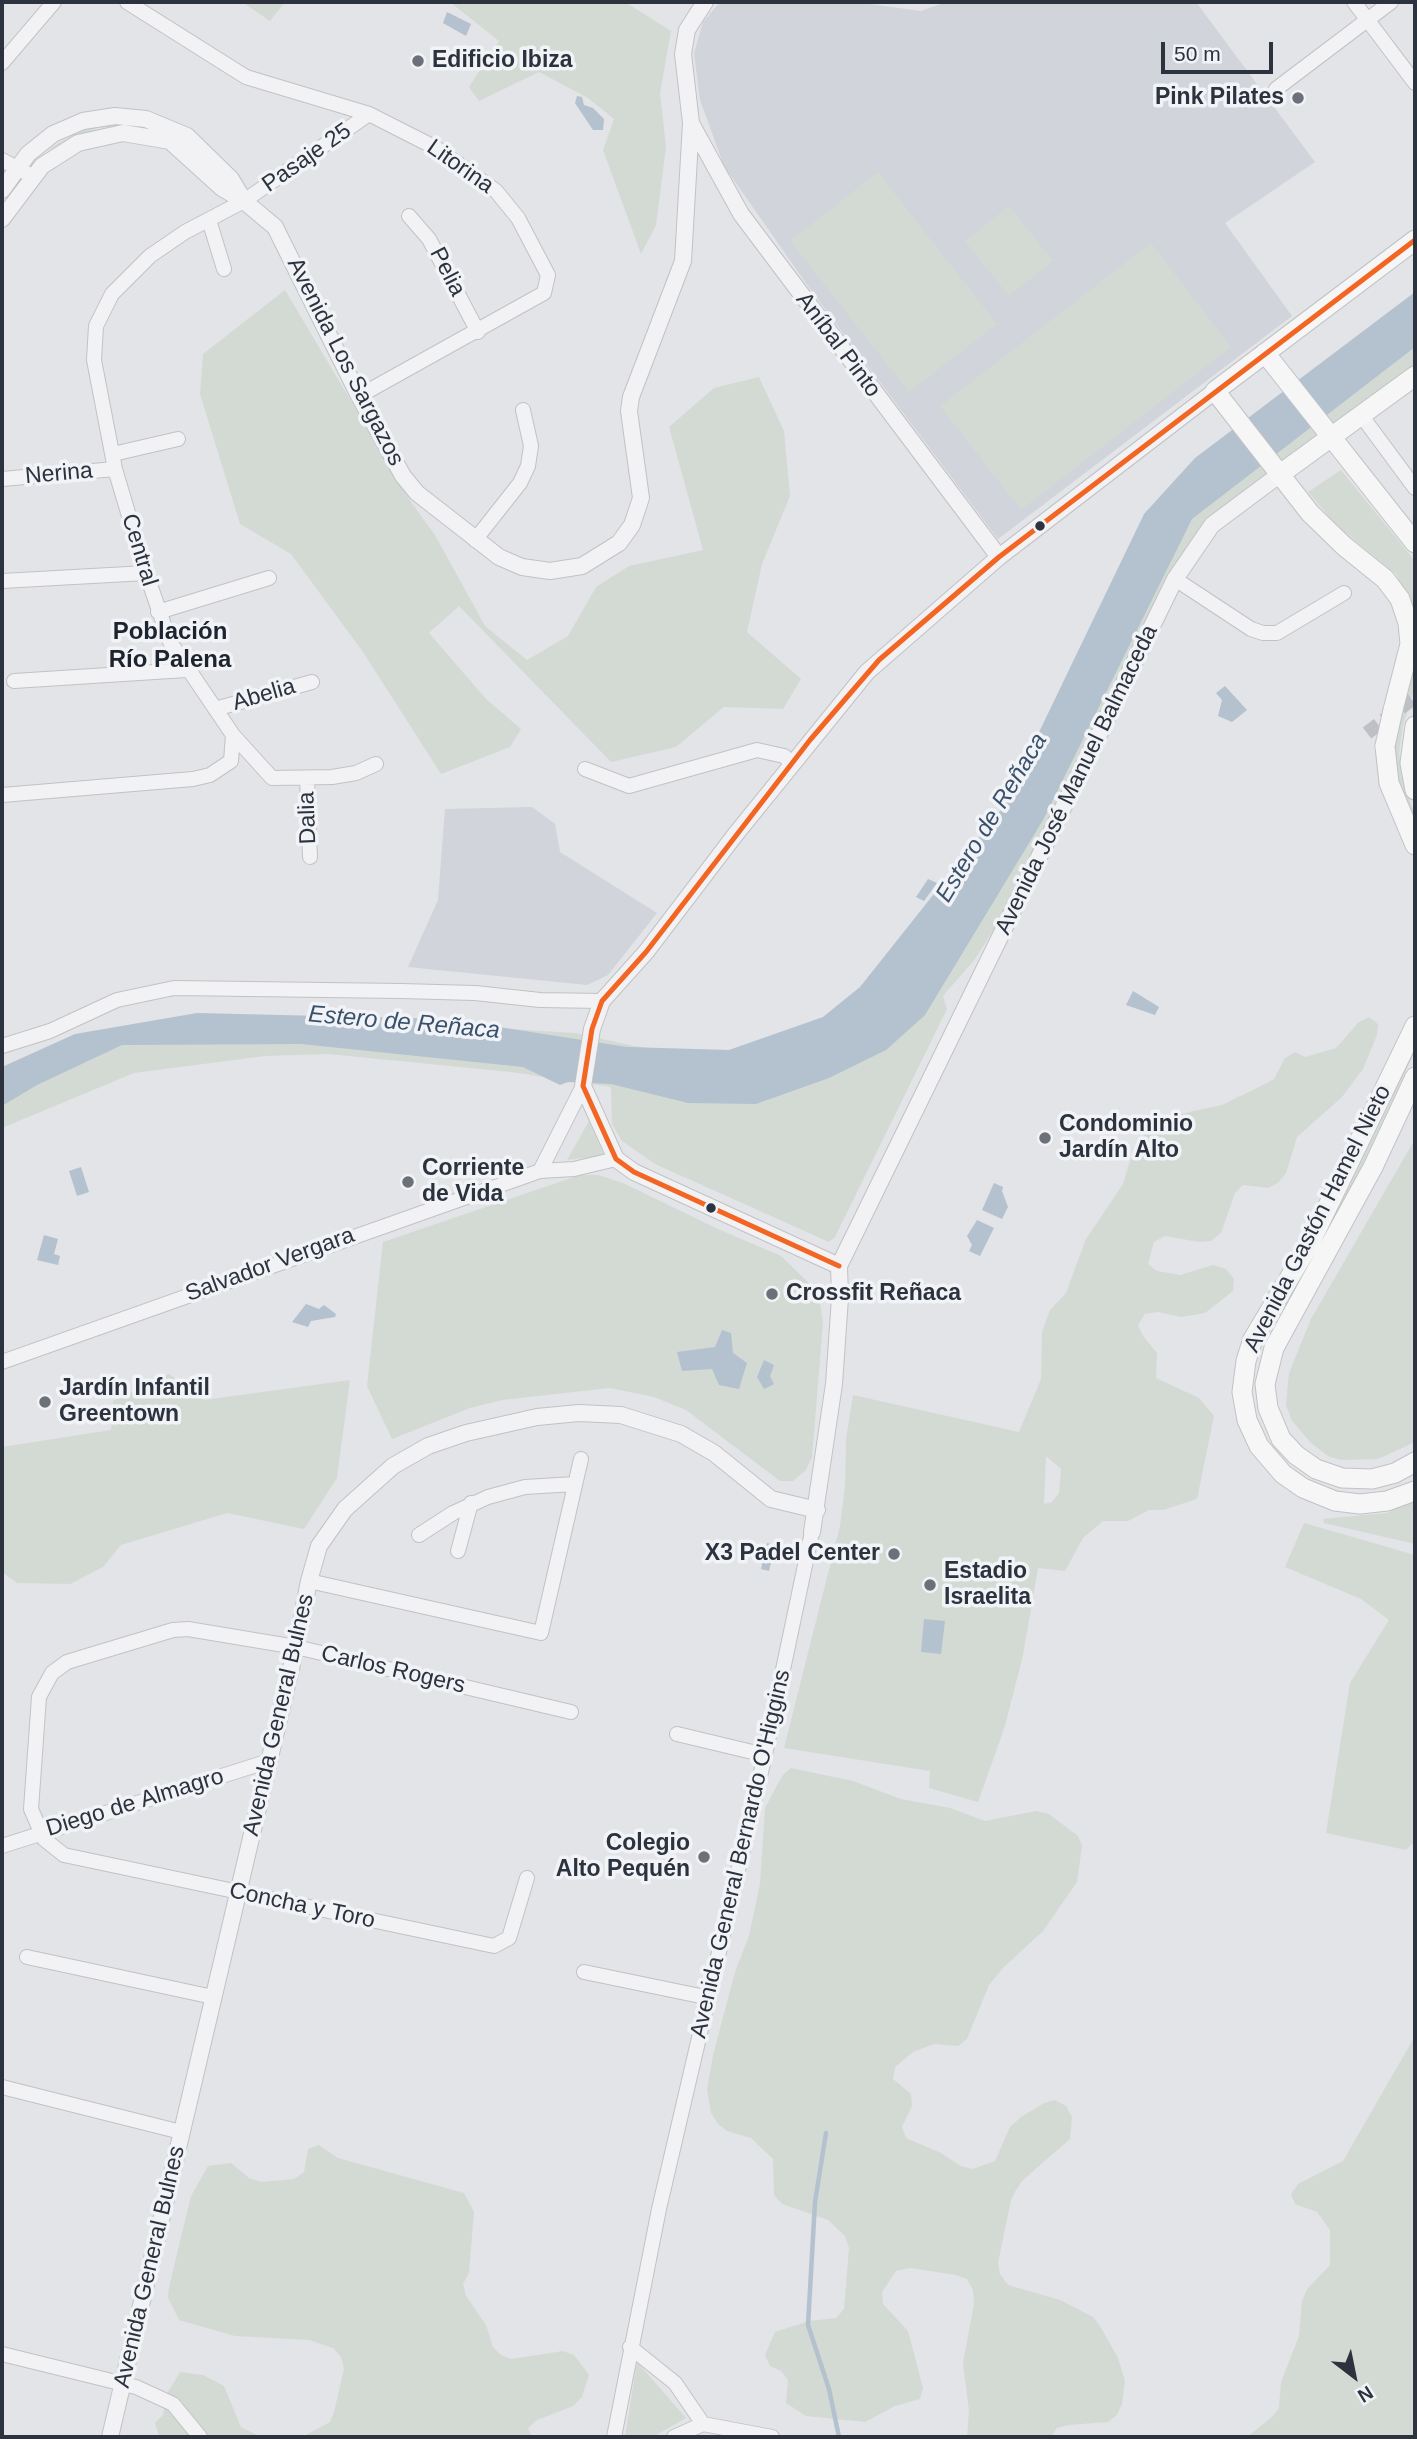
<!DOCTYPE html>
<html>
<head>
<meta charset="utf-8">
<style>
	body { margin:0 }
	#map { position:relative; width:1417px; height:2439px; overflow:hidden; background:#e2e4e7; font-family:Arial,sans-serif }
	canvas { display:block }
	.frame { position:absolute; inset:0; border:4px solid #2c323e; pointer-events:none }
	.north { position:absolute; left:1319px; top:2341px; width:70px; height:70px; -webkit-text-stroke:5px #f1f3f6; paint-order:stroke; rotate:148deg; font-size:19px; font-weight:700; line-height:28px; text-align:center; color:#2c323e }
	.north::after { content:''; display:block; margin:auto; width:24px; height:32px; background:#2c323e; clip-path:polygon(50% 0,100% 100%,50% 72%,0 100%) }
	.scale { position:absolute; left:1161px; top:42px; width:112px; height:32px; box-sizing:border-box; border:4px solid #2c323e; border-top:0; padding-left:9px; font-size:21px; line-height:24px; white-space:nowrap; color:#2c323e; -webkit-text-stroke:5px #f1f3f6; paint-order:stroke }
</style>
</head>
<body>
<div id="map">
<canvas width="1417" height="2439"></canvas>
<div class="frame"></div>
<div class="north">N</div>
<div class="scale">50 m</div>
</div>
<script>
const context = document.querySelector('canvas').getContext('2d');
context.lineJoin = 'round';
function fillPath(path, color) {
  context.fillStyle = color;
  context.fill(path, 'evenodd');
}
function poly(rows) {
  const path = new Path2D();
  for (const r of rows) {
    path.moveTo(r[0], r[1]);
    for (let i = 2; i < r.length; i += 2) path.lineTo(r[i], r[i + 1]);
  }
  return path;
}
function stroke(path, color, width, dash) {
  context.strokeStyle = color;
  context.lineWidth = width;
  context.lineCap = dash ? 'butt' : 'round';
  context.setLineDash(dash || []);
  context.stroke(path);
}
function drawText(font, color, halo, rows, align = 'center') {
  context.font = font + ' Arial,sans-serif';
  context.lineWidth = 7;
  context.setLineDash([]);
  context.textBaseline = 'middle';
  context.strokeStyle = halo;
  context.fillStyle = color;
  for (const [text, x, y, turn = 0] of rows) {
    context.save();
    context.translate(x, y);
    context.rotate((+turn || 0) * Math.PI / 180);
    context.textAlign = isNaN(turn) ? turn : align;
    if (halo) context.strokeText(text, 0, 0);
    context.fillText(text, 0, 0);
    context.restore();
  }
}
fillPath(poly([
	[720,2,855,2,921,11,946,2,1196,2,1315,162,1225,223,1292,316,998,539,810,289,724,166,700,100,694,53,703,22],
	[532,807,555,824,560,852,657,913,608,975,587,985,408,967,438,900,445,809]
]), '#d1d4da');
fillPath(poly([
	[242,2,285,2,270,21],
	[450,2,625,2,671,31,660,93,666,147,656,225,641,254,603,150,614,119,588,98,539,72,479,101,469,87,499,41],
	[137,124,151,129,122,126,98,128,43,152,84,129,97,125],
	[878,172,997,324,909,392,790,241],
	[1009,206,1053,261,1009,296,965,241],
	[1151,243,1231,347,1021,510,940,406],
	[285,290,411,502,435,535,485,626,527,660,568,636,596,587,629,566,703,550,669,427,714,388,759,377,784,431,790,496,762,564,747,632,801,679,783,709,724,707,676,747,611,762,459,606,429,633,486,699,521,729,510,747,441,774,363,652,291,554,240,524,200,394,203,354],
	[1415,299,1415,370,1198,540,1030,872,975,959,943,996,947,1009,835,1237,829,1242,655,1164,622,1141,612,1124,611,1087,511,1072,328,1054,265,1056,134,1073,2,1128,2,1095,117,1033,348,1019,575,1033,634,1046,735,1060,835,1024,1010,815,1138,542],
	[1341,470,1415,561,1415,614,1396,574,1337,526,1308,492],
	[1415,667,1415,687,1403,725,1399,753,1402,778,1415,815,1415,827,1402,797,1393,761,1396,730],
	[1369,1017,1378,1024,1377,1035,1363,1069,1342,1097,1297,1137,1286,1173,1278,1183,1268,1188,1243,1185,1235,1193,1221,1233,1211,1241,1199,1242,1165,1236,1154,1242,1148,1264,1157,1271,1180,1275,1213,1265,1226,1269,1234,1279,1233,1291,1205,1313,1181,1317,1158,1312,1145,1314,1138,1325,1143,1336,1157,1353,1156,1378,1199,1398,1214,1416,1197,1499,1163,1510,1149,1510,1128,1521,1103,1521,1083,1538,1065,1571,1038,1568,1023,1655,1005,1726,978,1802,929,1788,930,1771,784,1748,840,1526,845,1487,846,1439,853,1395,1019,1432,1041,1379,1042,1332,1050,1310,1066,1293,1086,1239,1123,1184,1130,1161,1147,1129,1156,1122,1189,1112,1222,1105,1263,1085,1274,1079,1285,1058,1295,1052,1305,1057,1336,1048,1359,1022],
	[1046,1456,1061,1469,1059,1493,1052,1502,1044,1504],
	[1415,1040,1415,1051,1345,1202,1265,1347,1342,1198],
	[589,1121,604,1156,567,1160],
	[1415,1139,1415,1442,1378,1459,1341,1460,1328,1456,1311,1443,1292,1421,1286,1405,1289,1373,1311,1319],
	[580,1175,598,1175,623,1183,718,1229,781,1256,812,1286,820,1303,823,1323,812,1457,806,1470,793,1481,780,1481,686,1410,654,1397,610,1388,502,1400,470,1408,392,1439,367,1386,383,1242],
	[169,1374,204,1400,350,1380,337,1478,304,1529,227,1513,121,1545,103,1567,70,1584,17,1583,2,1572,2,1447,111,1430,113,1401],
	[1415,1499,1415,1544,1324,1523,1323,1519,1387,1513],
	[1304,1523,1415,1555,1415,1841,1406,1850,1326,1833,1350,1683,1389,1620,1361,1599,1285,1567],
	[791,1768,853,1781,901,1799,950,1808,985,1821,1036,1811,1049,1814,1078,1836,1082,1846,1077,1882,1043,1931,1004,1967,989,1985,967,2039,958,2046,934,2044,913,2052,895,2067,893,2079,911,2094,912,2106,902,2127,906,2138,941,2153,961,2166,973,2169,995,2161,1010,2127,1021,2117,1044,2103,1055,2100,1066,2106,1072,2117,1070,2139,1023,2180,1016,2190,1011,2200,998,2263,1000,2274,1008,2285,1060,2300,1093,2317,1100,2326,1118,2358,1125,2381,1122,2404,1117,2415,1108,2422,1069,2425,1057,2428,1051,2437,967,2437,969,2411,963,2363,974,2304,973,2290,967,2279,956,2275,910,2268,896,2271,882,2292,883,2304,908,2331,923,2388,920,2399,895,2406,865,2422,806,2416,786,2403,788,2380,781,2371,770,2366,765,2355,775,2332,809,2321,836,2318,844,2309,849,2248,845,2236,828,2220,782,2204,774,2195,773,2159,751,2138,727,2131,718,2124,711,2113,707,2090,713,2055,735,1972,749,1936,760,1884,765,1808,782,1776],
	[1415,2036,1415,2437,1247,2437,1272,2417,1279,2408,1281,2382,1299,2336,1302,2301,1307,2289,1330,2265,1330,2230,1317,2212,1295,2204,1291,2194,1298,2184,1343,2161],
	[319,2145,338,2158,464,2193,474,2212,469,2273,463,2284,466,2296,486,2325,493,2347,501,2355,511,2359,563,2351,574,2355,589,2375,582,2397,573,2406,537,2420,528,2428,532,2437,302,2437,330,2422,334,2412,344,2369,341,2357,333,2348,309,2340,235,2336,179,2320,168,2298,169,2287,191,2196,208,2166,231,2163,249,2178,261,2182,294,2179,304,2172,308,2149],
	[637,2362,686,2418,653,2437,625,2437],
	[180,2372,203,2375,224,2386,241,2427,261,2437,159,2437,155,2423,163,2415,168,2392]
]), '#d3dad4');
fillPath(poly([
	[447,12,471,24,466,36,443,23],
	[577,96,582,97,584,105,593,108,604,119,603,130,593,130,575,103],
	[1415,292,1415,347,1192,519,1043,820,925,1015,886,1050,829,1078,756,1104,688,1103,611,1084,568,1082,560,1085,523,1067,301,1044,122,1045,37,1085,2,1106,2,1067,75,1034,197,1013,448,1019,627,1047,729,1050,823,1017,860,987,1003,807,1144,514,1195,458],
	[1225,686,1247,710,1232,722,1218,716,1222,700,1216,693],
	[928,879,937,883,924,901,916,897],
	[1133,991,1159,1007,1155,1015,1126,1005],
	[81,1167,89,1192,77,1196,69,1171],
	[994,1183,1003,1187,1002,1191,1008,1207,1002,1219,982,1210],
	[977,1220,994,1228,980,1256,969,1251,972,1245,967,1236],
	[44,1235,58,1239,54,1254,60,1256,58,1265,37,1260],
	[306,1304,319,1309,324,1305,336,1314,335,1317,311,1321,308,1327,292,1322],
	[722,1330,731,1333,733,1353,747,1363,739,1389,719,1385,712,1369,682,1371,677,1352,715,1347],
	[764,1360,774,1365,770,1376,774,1384,764,1389,757,1377],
	[767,1543,775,1545,769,1571,761,1569],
	[924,1619,945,1621,941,1654,921,1652]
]), '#b4c1ce');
stroke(poly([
	[826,2133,815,2202,808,2325,829,2389,839,2437]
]), '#b4c1ce', 4.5);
stroke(poly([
	[1367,733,1415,697]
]), '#bec0c5', 14, [14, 7]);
const minor = poly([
	[127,2,246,77,369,114,436,148,496,191,518,218,548,275,544,293,359,396],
	[1354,2,1415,83],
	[2,63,54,2],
	[1276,89,1391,2],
	[2,160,32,176],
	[409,216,429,239,478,332],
	[209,220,224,269],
	[1361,415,1415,488],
	[113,454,178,439],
	[2,479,115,469],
	[475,540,520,483,528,466,531,446,523,410],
	[1175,579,1251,629,1263,633,1277,633,1344,593],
	[2,581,146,573],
	[158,612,269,578],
	[14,681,186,670],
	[215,709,312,682],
	[233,735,272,778,332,777,356,773,376,764],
	[585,769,629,786,757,750,784,756,793,764],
	[307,778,310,857],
	[2,795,193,779,210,775,231,761,233,735,170,642,146,573,115,469,94,360,96,326,112,294,150,256,185,232,244,201,369,114],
	[2,1046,50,1031,117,1000,174,988,401,991,475,993,540,1000,602,1001],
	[540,1171,583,1086],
	[2,1362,540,1171,574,1169,616,1159],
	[419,1535,453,1513,488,1497,525,1487,575,1484],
	[458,1551,471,1503],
	[309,1581,541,1633,581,1459],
	[677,1734,765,1755],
	[2,1846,269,1761],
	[527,1878,509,1938,494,1946,64,1855,44,1839,31,1809,39,1697,52,1673,67,1662,173,1630,188,1629,296,1647,571,1712],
	[27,1957,213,1997],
	[584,1972,710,1998],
	[2,2087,181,2132],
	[630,2347,675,2383,703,2424],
	[2,2354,136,2387,173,2404,200,2437],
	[614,2437,659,2209,765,1755,812,1532],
	[674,2437,703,2424,772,2437]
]);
const tertiary = poly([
	[692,125,741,214,999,557],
	[2,190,28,154,53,134,83,121,115,116,146,119,187,136,231,179,243,199],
	[2,219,42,166,78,143,123,133,170,141,222,188,244,201,275,227,359,396,403,476,417,493,499,557,522,567,550,571,582,566,619,543,632,525,641,498,629,411,631,397,683,261,691,123,683,54,687,30,705,2],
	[839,1266,634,1172,616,1159,583,1086,592,1029,602,1001,646,952,735,835,867,672,999,557,1215,391],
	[812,1532,834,1384,840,1298,839,1266,1175,579,1212,525,1279,475],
	[110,2437,296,1647,309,1581,319,1546,345,1509,393,1466,428,1446,466,1433,537,1417,579,1413,621,1415,681,1434,714,1453,771,1499,817,1510]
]);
const secondary = poly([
	[1265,353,1415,543],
	[1279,475,1415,376],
	[1393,710,1410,644,1408,623,1400,599,1385,579,1344,546,1310,513,1215,391,1415,240],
	[1415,726,1410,763,1415,790],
	[1385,746,1389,783,1415,845],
	[1415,1026,1309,1245,1253,1339,1246,1361,1242,1392,1247,1420,1259,1446,1283,1474,1303,1488,1335,1501,1360,1504,1387,1501,1415,1491],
	[1415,1077,1373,1167,1274,1348,1265,1384,1268,1408,1281,1439,1296,1455,1316,1469,1342,1478,1372,1479,1395,1473,1415,1462]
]);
stroke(minor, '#c1c2c5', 16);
stroke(tertiary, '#c1c2c5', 18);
stroke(secondary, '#c1c2c5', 21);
stroke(minor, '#f2f2f4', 14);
stroke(tertiary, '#f2f2f4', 16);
stroke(secondary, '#f6f6f6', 19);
const secondaryBridge = poly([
	[1385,746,1393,710]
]);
stroke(secondaryBridge, '#c1c2c5', 21, []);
stroke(secondaryBridge, '#f6f6f6', 19);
stroke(poly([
	[839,1266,634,1172,616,1159,583,1086,592,1029,602,1001,646,952,810,740,879,660,999,557,1415,240]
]), '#f26522', 5);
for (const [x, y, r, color] of [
	[418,61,7,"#6c7079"],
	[1298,98,7,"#6c7079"],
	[1040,526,6,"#2c323e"],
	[1045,1138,7,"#6c7079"],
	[408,1182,7,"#6c7079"],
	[711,1208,6,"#2c323e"],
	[772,1294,7,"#6c7079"],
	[45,1402,7,"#6c7079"],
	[894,1554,7,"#6c7079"],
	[930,1585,7,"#6c7079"],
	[704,1857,7,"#6c7079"]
]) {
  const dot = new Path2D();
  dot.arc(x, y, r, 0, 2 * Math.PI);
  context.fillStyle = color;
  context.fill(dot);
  stroke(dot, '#f1f3f6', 2.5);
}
drawText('bold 23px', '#2c323e', '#f1f3f6', [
	["Edificio Ibiza",432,61],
	["Pink Pilates",1284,98,"right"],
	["Condominio",1059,1125],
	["Jardín Alto",1059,1151],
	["Corriente",422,1169],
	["de Vida",422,1195],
	["Crossfit Reñaca",786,1294],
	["Jardín Infantil",59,1389],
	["Greentown",59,1415],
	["X3 Padel Center",880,1554,"right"],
	["Estadio",944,1572],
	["Israelita",944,1598],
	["Colegio",690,1844,"right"],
	["Alto Pequén",690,1870,"right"]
], 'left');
drawText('23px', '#2c323e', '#f1f3f6', [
	["Pasaje 25",307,158,-35],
	["Litorina",460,167,35],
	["Pelia",447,272,63],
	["Aníbal Pinto",838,345,53],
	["Avenida Los Sargazos",345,362,63],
	["Nerina",59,474,-5],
	["Central",139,550,73],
	["Abelia",264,695,-16],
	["Avenida José Manuel Balmaceda",1077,780,-64],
	["Dalia",308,818,-92],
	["Avenida Gastón Hamel Nieto",1318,1219,-63],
	["Salvador Vergara",270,1265,-20],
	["Carlos Rogers",393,1670,13],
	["Avenida General Bulnes",279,1715,-77],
	["Diego de Almagro",135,1803,-17],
	["Avenida General Bernardo O'Higgins",741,1854,-77],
	["Concha y Toro",302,1906,12],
	["Avenida General Bulnes",150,2267,-77]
]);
drawText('bold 24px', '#1e242f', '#f1f3f6', [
	["Población",170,632],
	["Río Palena",170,660]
]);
drawText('italic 24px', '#3a516e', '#f1f3f6', [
	["Estero de Reñaca",992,818,-59],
	["Estero de Reñaca",404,1023,5]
]);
</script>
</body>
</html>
